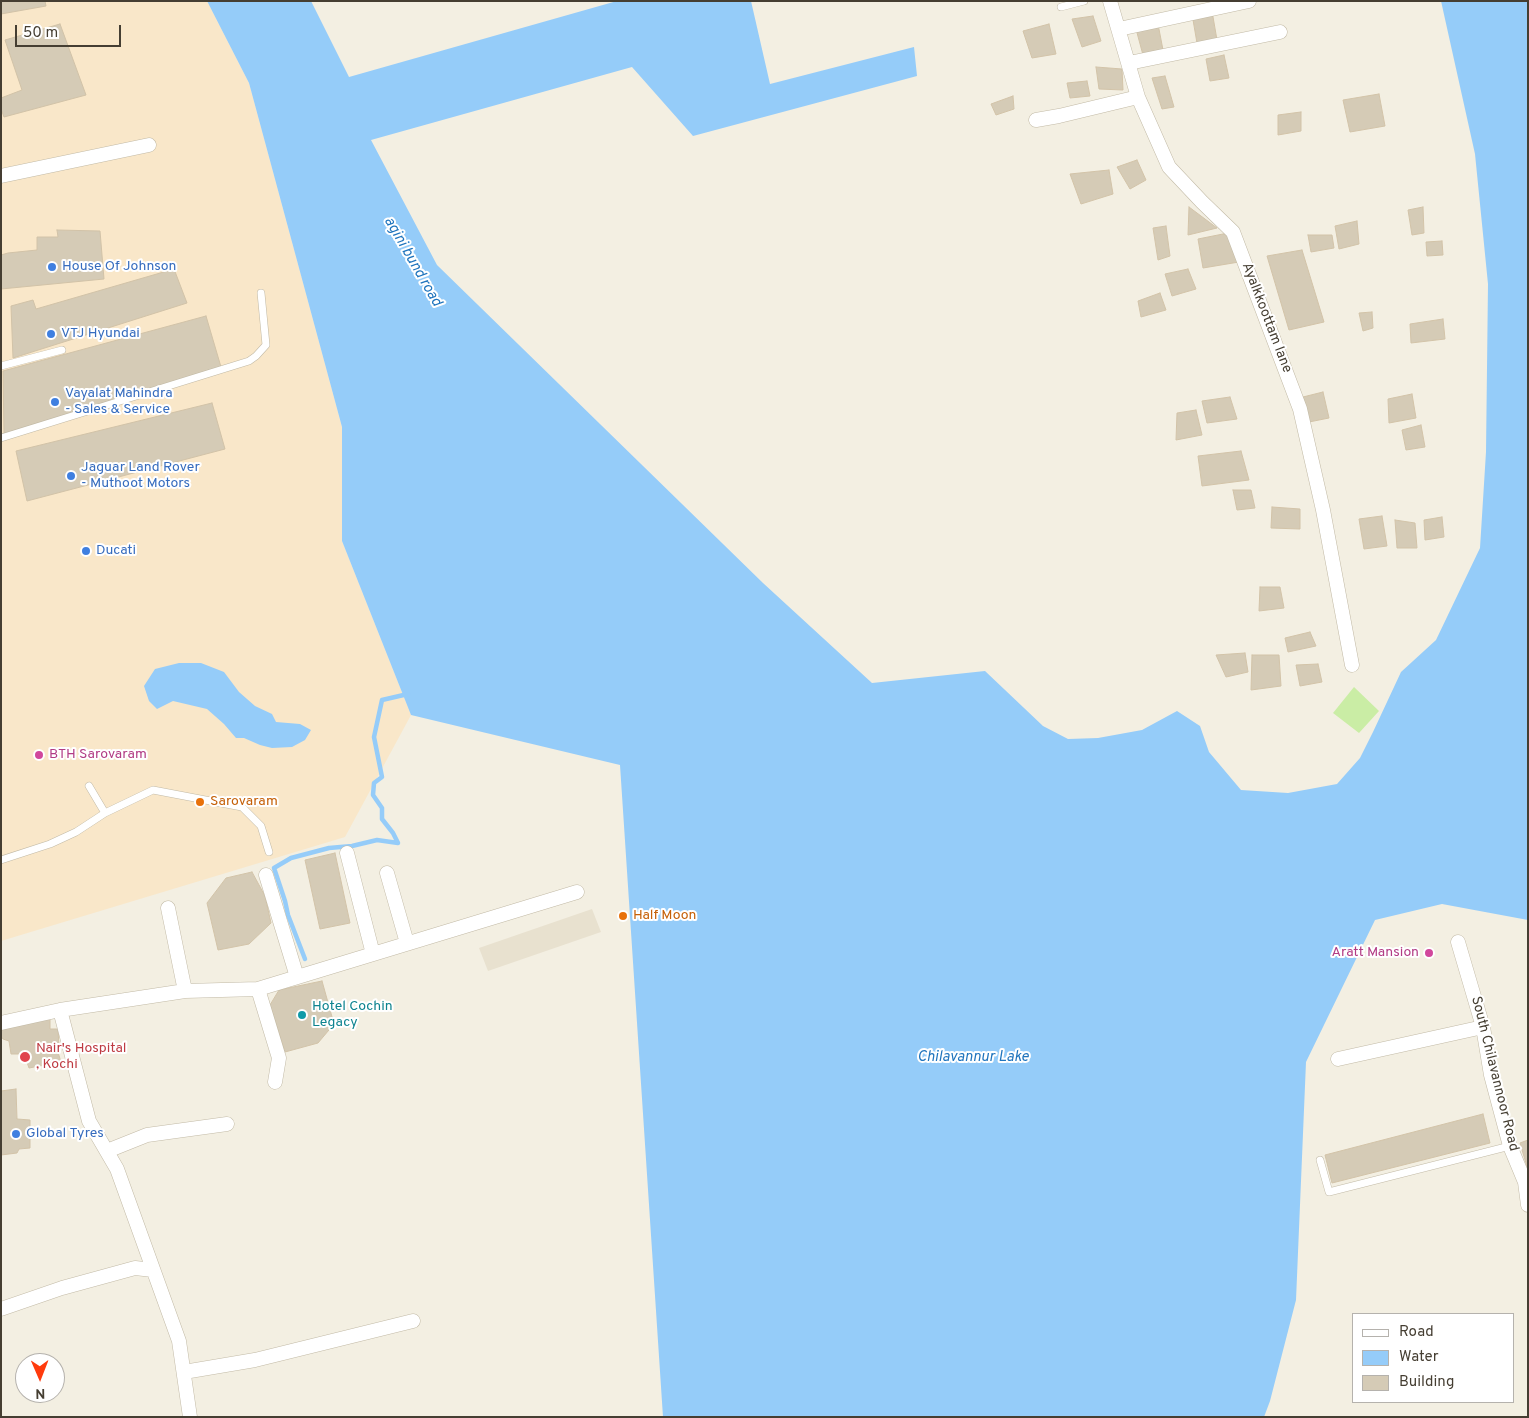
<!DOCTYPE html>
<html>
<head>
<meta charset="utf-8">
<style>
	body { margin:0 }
	#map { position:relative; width:1529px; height:1418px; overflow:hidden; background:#f3efe2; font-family:Overpass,sans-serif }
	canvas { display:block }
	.frame { position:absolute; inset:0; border:2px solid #453e32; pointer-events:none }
	.legend { position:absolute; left:1352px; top:1313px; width:162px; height:90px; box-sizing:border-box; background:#fff; border:1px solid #b5b2ad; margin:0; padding:6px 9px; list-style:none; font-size:15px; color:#453e32 }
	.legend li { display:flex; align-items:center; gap:10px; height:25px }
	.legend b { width:25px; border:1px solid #b5b2ad }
	.north { position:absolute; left:15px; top:1353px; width:50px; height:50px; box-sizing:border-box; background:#fff; border:1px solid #b5b2ad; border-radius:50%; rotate:179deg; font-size:14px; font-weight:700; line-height:20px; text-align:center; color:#453e32 }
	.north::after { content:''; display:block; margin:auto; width:18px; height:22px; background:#ff3b0d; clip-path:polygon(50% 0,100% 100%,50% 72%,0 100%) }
	.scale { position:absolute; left:15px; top:25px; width:106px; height:22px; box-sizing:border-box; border:2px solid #453e32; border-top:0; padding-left:6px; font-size:15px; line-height:18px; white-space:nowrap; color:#453e32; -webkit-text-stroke:4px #fff; paint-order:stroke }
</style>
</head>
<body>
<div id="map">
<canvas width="1529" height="1418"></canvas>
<div class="frame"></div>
<ul class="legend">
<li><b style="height:6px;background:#fff"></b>Road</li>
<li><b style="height:14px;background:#95ccf9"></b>Water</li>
<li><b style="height:14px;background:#d5cbb6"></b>Building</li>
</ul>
<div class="north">N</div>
<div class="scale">50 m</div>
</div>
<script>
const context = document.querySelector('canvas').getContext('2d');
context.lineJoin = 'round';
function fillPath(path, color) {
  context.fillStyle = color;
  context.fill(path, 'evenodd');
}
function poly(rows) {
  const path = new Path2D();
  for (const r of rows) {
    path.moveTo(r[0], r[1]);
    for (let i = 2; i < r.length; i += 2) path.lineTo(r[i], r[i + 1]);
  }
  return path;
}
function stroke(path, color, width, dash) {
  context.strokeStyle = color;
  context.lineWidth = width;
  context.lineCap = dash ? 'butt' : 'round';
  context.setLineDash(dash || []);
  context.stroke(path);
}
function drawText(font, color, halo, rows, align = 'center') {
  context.font = font + ' Overpass,sans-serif';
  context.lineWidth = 4;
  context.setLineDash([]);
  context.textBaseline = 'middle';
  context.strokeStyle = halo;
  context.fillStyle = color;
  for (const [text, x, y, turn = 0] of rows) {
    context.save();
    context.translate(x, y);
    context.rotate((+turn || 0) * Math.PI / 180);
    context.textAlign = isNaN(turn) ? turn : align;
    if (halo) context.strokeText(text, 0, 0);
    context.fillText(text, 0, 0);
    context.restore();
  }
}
fillPath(poly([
	[592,909,601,932,488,971,479,948]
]), '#e8e1cf');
fillPath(poly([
	[1,1,207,1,249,83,342,427,342,541,411,715,345,837,1,941]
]), '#f9e7c9');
fillPath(poly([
	[1354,687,1379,711,1359,733,1333,713]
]), '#caeda5');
fillPath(poly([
	[207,1,311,1,349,77,617,1,751,1,770,84,914,47,917,76,693,136,632,67,371,140,437,265,763,583,872,683,985,671,1043,726,1068,739,1098,738,1142,730,1177,711,1200,726,1209,752,1241,790,1288,793,1337,784,1360,758,1373,732,1401,672,1436,640,1480,548,1486,452,1488,284,1475,154,1441,1,1528,1,1528,920,1442,904,1375,920,1306,1062,1296,1300,1270,1401,1264,1417,663,1417,620,765,411,715,342,541,342,427,249,83],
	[179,663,201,663,224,672,239,692,255,706,272,714,276,722,300,724,311,730,305,740,292,747,272,748,260,745,244,738,236,738,224,724,207,709,173,701,157,709,149,701,144,686,155,669]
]), '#95ccf9');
stroke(poly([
	[305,959,288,915,285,901,274,868,291,858,329,848,352,846,377,840,398,843,393,833,382,819,382,808,373,795,374,783,382,777,374,737,382,700,408,694]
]), '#95ccf9', 4.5);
const building = poly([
	[1,1,45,1,46,6,1,14,1,1],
	[1212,11,1217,40,1197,43,1192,14,1212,11],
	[1093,16,1101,41,1082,47,1072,19,1093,16],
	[60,24,86,95,4,117,1,109,1,98,22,90,5,40,60,24],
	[1049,24,1056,54,1032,58,1023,31,1049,24],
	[1158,24,1163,50,1143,55,1136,29,1158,24],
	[1224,55,1229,78,1210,81,1206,59,1224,55],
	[1096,67,1122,69,1123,90,1099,89,1096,67],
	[1165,76,1174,107,1162,109,1152,78,1165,76],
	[1087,81,1090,96,1070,98,1067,83,1087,81],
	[1379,94,1385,126,1350,132,1343,100,1379,94],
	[1013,96,1014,109,996,115,991,104,1013,96],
	[1301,112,1301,131,1278,135,1278,115,1301,112],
	[1137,160,1146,180,1130,189,1117,167,1137,160],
	[1109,170,1113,194,1081,204,1070,174,1109,170],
	[1189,207,1217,228,1188,235,1189,207],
	[1423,207,1424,233,1412,235,1408,210,1423,207],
	[1357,221,1359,244,1339,249,1335,226,1357,221],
	[1166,226,1170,256,1158,260,1153,228,1166,226],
	[57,230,100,231,104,279,1,289,1,255,8,253,37,250,37,237,58,237,57,230],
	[1228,233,1239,262,1203,268,1198,239,1228,233],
	[1308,235,1332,235,1334,248,1311,252,1308,235],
	[1442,241,1443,255,1427,256,1426,242,1442,241],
	[1302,250,1324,322,1289,330,1267,256,1302,250],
	[174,269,187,303,13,358,11,306,33,300,36,309,174,269],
	[1188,269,1196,289,1172,296,1165,274,1188,269],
	[1160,293,1166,310,1141,317,1138,301,1160,293],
	[1372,312,1373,328,1363,331,1359,313,1372,312],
	[206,316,221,367,4,434,3,371,206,316],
	[1443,319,1445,339,1411,343,1410,324,1443,319],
	[1323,392,1329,418,1309,422,1303,397,1323,392],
	[1412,394,1416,418,1389,423,1388,399,1412,394],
	[1230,397,1237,419,1207,423,1202,401,1230,397],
	[212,403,225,449,27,501,16,451,212,403],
	[1196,410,1202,435,1176,440,1177,413,1196,410],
	[1421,425,1425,447,1406,450,1402,430,1421,425],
	[1241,451,1249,480,1202,486,1198,456,1241,451],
	[1233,490,1251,490,1255,508,1237,510,1233,490],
	[1272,507,1300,509,1300,529,1271,528,1272,507],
	[1382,516,1387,546,1364,549,1359,519,1382,516],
	[1442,517,1444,537,1425,540,1424,520,1442,517],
	[1395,520,1415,523,1417,548,1397,548,1395,520],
	[1260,587,1280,587,1284,608,1259,611,1260,587],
	[1310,632,1316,646,1288,652,1285,638,1310,632],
	[1245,653,1248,672,1226,677,1216,655,1245,653],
	[1252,655,1279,655,1281,686,1251,690,1252,655],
	[1318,664,1322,682,1300,686,1296,665,1318,664],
	[335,853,350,923,320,929,305,860,335,853],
	[252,872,265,896,271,923,249,944,218,950,207,903,226,878,252,872],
	[322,981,334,1024,318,1043,285,1052,270,1005,279,990,322,981],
	[50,1017,50,1029,58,1029,59,1047,57,1049,61,1062,29,1068,24,1054,11,1054,9,1041,3,1039,1,1036,1,1030,6,1025,50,1017],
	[16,1089,17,1119,30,1120,30,1148,19,1149,17,1153,1,1155,1,1091,16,1089],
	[1483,1114,1490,1143,1332,1183,1325,1155,1483,1114],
	[1528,1140,1528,1170,1520,1143,1528,1140]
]);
fillPath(building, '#d5cbb6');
stroke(building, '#d2c3a8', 1);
const service = poly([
	[1061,7,1084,1],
	[1,366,62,350],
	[1,438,249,361,256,356,266,345,261,293],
	[89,786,105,813],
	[1,860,50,844,76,832,105,813,153,790,242,807,261,826,269,852],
	[1320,1160,1329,1192,1510,1146]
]);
const minor = poly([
	[1110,1,1138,97,1169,167,1202,202,1233,232,1300,409,1323,510,1352,665],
	[1119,29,1249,1],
	[1129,63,1280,32],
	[1036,120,1059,116,1138,97],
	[1,176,149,145],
	[347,853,373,954],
	[387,873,407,943],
	[266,875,297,977],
	[168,908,185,991],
	[1458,942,1483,1027,1491,1075,1510,1146,1525,1182,1528,1205],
	[258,989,279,1058,275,1082],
	[60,1010,89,1121,117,1169,179,1341,190,1417],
	[1,1023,60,1010,185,991,258,989,577,892],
	[1338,1059,1483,1027],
	[107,1151,147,1135,227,1124],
	[1,1309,62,1288,135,1268,153,1270],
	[184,1372,255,1360,413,1321]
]);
stroke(service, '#c2baa6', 8);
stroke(minor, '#c2baa6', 15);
stroke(service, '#fff', 7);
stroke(minor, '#fff', 14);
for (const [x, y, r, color] of [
	[52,267,5,"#3f7fe0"],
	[51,334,5,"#3f7fe0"],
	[55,402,5,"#3f7fe0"],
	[71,476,5,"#3f7fe0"],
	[86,551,5,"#3f7fe0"],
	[39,755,5,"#d1479c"],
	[200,802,5,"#e8710a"],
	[623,916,5,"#e8710a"],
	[1429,953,5,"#d1479c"],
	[302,1015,5,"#0f9aa8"],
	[25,1057,6,"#e0444e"],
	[16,1134,5,"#3f7fe0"]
]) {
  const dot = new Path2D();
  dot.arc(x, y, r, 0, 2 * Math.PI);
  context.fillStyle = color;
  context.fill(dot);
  stroke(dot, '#fff', 2);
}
drawText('14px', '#366cbe', '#fff', [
	["House Of Johnson",62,267],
	["VTJ Hyundai",61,334],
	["Vayalat Mahindra",65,394],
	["- Sales & Service",65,410],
	["Jaguar Land Rover",81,468],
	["- Muthoot Motors",81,484],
	["Ducati",96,551],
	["Global Tyres",26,1134]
], 'left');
drawText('14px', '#453e32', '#fff', [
	["Ayalkkoottam lane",1266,318,69],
	["South Chilavannoor Road",1494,1074,76]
]);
drawText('14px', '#b23c85', '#fff', [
	["BTH Sarovaram",49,755],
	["Aratt Mansion",1419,953,"right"]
], 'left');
drawText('14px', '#c56008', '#fff', [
	["Sarovaram",210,802],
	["Half Moon",633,916]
], 'left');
drawText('14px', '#0d838f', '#fff', [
	["Hotel Cochin",312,1007],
	["Legacy",312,1023]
], 'left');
drawText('14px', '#be3a42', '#fff', [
	["Nair's Hospital",36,1049],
	[", Kochi",36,1065]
], 'left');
drawText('italic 15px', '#1f74bd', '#fff', [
	["agini bund road",412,262,60],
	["Chilavannur Lake",973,1058]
]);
</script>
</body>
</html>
